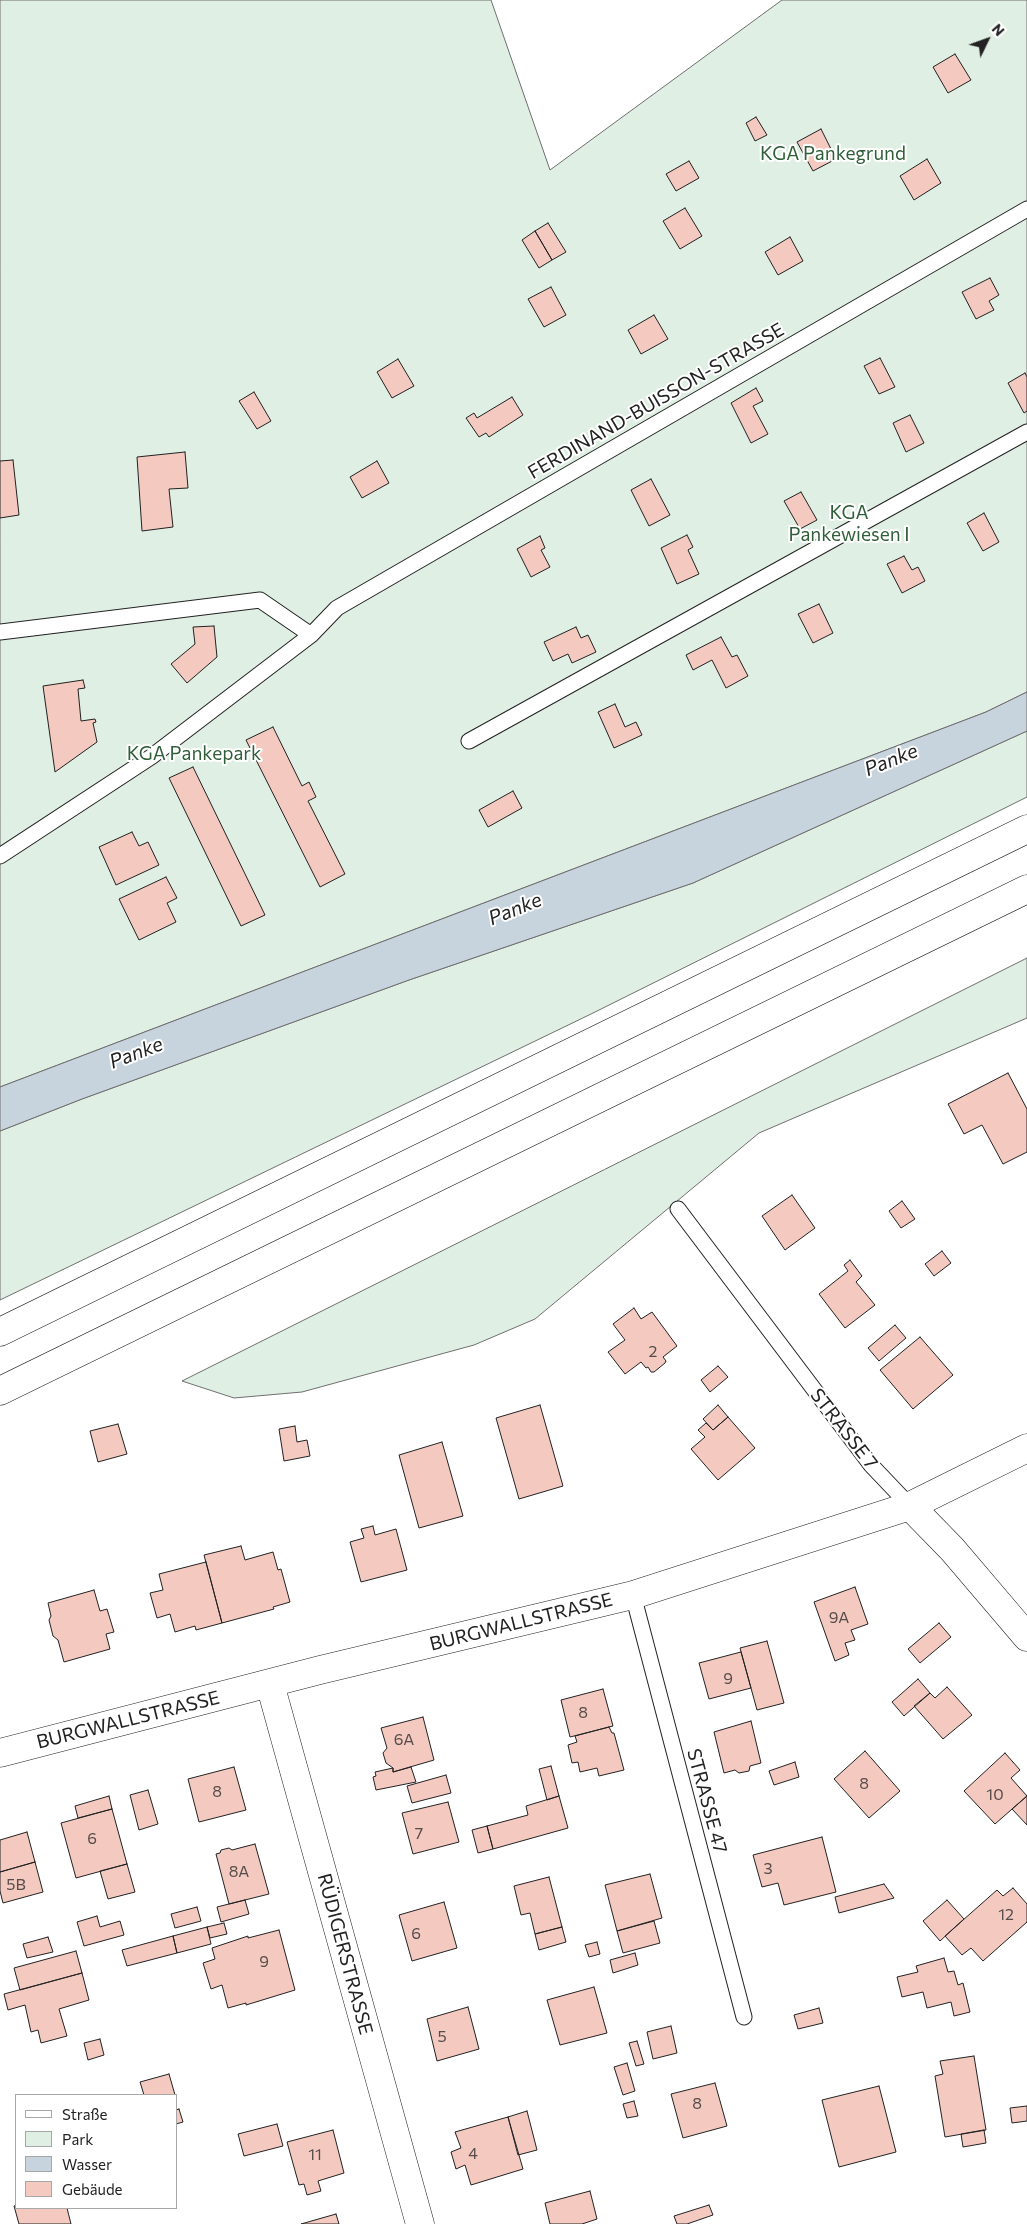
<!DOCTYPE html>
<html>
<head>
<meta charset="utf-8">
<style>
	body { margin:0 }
	#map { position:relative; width:1027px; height:2224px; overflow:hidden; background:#fff; font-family:Commissioner,sans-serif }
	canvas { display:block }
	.legend { position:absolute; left:15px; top:2094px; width:162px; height:115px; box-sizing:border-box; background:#fff; border:1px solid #a7a7a7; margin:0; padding:6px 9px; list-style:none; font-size:15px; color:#222 }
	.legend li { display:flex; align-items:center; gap:10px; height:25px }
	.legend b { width:25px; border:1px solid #a7a7a7 }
	.north { position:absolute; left:962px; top:15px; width:50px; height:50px; -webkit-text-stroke:4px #fff; paint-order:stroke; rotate:48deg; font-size:14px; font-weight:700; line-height:20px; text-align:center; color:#222 }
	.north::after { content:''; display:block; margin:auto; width:18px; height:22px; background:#222; clip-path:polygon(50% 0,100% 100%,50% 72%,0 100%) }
</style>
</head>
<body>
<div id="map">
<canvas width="1027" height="2224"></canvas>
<ul class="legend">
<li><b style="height:6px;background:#fff"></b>Straße</li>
<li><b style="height:14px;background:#e0efe3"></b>Park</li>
<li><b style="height:14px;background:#c7d3dd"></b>Wasser</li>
<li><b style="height:14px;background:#f3c9c0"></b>Gebäude</li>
</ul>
<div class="north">N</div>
</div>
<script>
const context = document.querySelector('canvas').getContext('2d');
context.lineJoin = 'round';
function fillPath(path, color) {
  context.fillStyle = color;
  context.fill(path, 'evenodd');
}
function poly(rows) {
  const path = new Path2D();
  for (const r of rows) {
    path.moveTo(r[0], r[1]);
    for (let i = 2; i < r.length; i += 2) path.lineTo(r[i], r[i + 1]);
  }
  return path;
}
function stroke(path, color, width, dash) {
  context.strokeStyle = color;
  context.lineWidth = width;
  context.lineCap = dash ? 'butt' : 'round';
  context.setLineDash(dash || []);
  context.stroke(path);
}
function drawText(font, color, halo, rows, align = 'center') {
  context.font = font + ' Commissioner,sans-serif';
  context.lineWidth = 4;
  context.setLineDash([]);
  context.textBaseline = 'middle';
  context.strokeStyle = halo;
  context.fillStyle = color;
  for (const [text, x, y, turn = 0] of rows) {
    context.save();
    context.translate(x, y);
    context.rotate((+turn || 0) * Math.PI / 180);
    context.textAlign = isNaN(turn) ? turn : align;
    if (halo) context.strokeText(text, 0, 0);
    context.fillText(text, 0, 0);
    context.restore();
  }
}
const green = poly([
	[0,0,491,0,550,170,782,0,1027,0,1027,692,986,712,0,1087,0,0],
	[1027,731,1027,797,591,1014,0,1300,0,1131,82,1099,409,980,693,883,1027,731],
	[1027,958,1027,1018,759,1133,535,1319,474,1345,302,1392,234,1398,182,1381,1027,958]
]);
fillPath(green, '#e0efe3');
stroke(green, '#6f6f6f', 1);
const water = poly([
	[1027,692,1027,731,693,883,409,980,82,1099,0,1131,0,1087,986,712,1027,692]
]);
fillPath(water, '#c7d3dd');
stroke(water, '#6f6f6f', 1);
const building = poly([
	[955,54,971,80,948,93,933,67,955,54],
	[756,117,767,135,755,141,746,123,756,117],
	[821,129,836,159,813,171,797,142,821,129],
	[927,159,941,183,914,200,900,176,927,159],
	[689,161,699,178,676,191,666,174,689,161],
	[685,208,702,236,680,249,663,221,685,208],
	[548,223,566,252,552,260,535,231,548,223],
	[535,231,552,260,539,268,522,240,535,231],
	[790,237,803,261,778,275,765,252,790,237],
	[990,278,999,295,989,301,994,310,976,319,962,292,990,278],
	[551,287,566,315,544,327,528,299,551,287],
	[654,315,668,339,641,354,628,330,654,315],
	[880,358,895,387,879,394,864,366,880,358],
	[398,359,414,386,392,398,377,372,398,359],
	[1025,373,1027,377,1027,411,1024,413,1008,383,1025,373],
	[756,388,763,401,753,406,768,434,751,443,731,403,756,388],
	[254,392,271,421,257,429,239,401,254,392],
	[512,397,523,415,489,437,486,433,479,437,466,418,474,413,477,418,512,397],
	[910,415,924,443,906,452,893,423,910,415],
	[185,452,188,488,169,489,173,527,142,531,137,457,185,452],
	[13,460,19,515,0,518,0,461,13,460],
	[377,461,389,483,362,498,350,477,377,461],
	[651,479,670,515,649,526,631,490,651,479],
	[801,492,817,520,800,529,784,501,801,492],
	[984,513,999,542,983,551,967,523,984,513],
	[687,535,693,547,688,550,699,574,677,584,661,548,687,535],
	[540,536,545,548,541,550,550,567,531,577,517,549,540,536],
	[904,556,912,570,918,567,925,581,902,593,887,564,904,556],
	[819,604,833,633,813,643,798,614,819,604],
	[214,626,217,657,187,683,171,664,195,644,193,627,214,626],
	[576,627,581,638,588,635,596,652,572,663,568,654,553,661,544,642,576,627],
	[721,637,732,657,737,655,748,676,726,688,712,660,693,670,686,655,721,637],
	[83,680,85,688,78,689,81,721,95,719,96,722,93,723,97,742,55,772,43,686,83,680],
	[615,704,625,727,636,722,642,735,614,748,598,712,615,704],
	[273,727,302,786,309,782,316,797,308,801,345,874,320,887,246,740,273,727],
	[193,767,265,915,241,926,169,778,193,767],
	[513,791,522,808,488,827,479,810,513,791],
	[132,832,139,846,148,842,159,865,116,885,99,847,132,832],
	[166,877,177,898,167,903,176,922,139,940,119,899,166,877],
	[1008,1073,1027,1109,1027,1152,1003,1164,982,1125,964,1134,948,1104,1008,1073],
	[792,1195,815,1228,785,1250,762,1216,792,1195],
	[902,1201,915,1219,901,1228,889,1211,902,1201],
	[942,1251,951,1263,934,1276,925,1264,942,1251],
	[850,1260,862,1276,856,1282,875,1305,845,1328,819,1294,848,1271,844,1265,850,1260],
	[634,1308,641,1319,652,1312,677,1346,663,1357,666,1361,665,1363,654,1372,651,1372,648,1367,646,1368,641,1362,625,1374,608,1352,625,1340,613,1324,634,1308],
	[895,1325,906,1338,879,1361,868,1348,895,1325],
	[920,1337,953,1375,913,1409,880,1370,920,1337],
	[718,1366,728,1377,710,1392,701,1380,718,1366],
	[540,1405,563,1486,519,1499,496,1418,540,1405],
	[718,1405,728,1417,713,1430,703,1419,718,1405],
	[728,1417,755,1448,718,1480,691,1449,705,1437,698,1430,706,1423,713,1430,728,1417],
	[118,1424,127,1454,98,1462,90,1431,118,1424],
	[295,1426,297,1442,307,1440,310,1456,284,1461,279,1429,295,1426],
	[442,1442,463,1516,419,1528,399,1455,442,1442],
	[373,1526,375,1535,396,1529,407,1570,361,1582,350,1542,364,1538,361,1529,373,1526],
	[241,1546,245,1560,273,1552,278,1570,281,1569,290,1602,273,1607,274,1609,222,1623,204,1555,241,1546],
	[206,1562,222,1623,196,1630,195,1626,175,1632,170,1614,157,1618,150,1593,163,1590,159,1574,206,1562],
	[855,1587,868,1624,851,1630,855,1640,845,1643,849,1655,835,1661,814,1602,855,1587],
	[94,1590,100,1611,107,1609,114,1632,106,1634,110,1649,64,1662,58,1640,53,1636,49,1620,51,1616,48,1603,94,1590],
	[939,1623,951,1637,920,1663,908,1649,939,1623],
	[767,1641,784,1703,757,1710,740,1648,767,1641],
	[741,1652,751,1688,709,1699,699,1663,741,1652],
	[918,1679,930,1693,904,1716,892,1702,918,1679],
	[947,1687,972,1715,943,1739,914,1706,930,1693,935,1698,947,1687],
	[603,1689,613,1726,570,1737,561,1700,603,1689],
	[423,1717,434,1760,393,1772,393,1768,386,1763,383,1753,387,1748,381,1728,423,1717],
	[751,1721,761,1763,750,1766,749,1771,739,1773,735,1770,724,1773,714,1732,751,1721],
	[609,1727,612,1733,614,1733,624,1770,599,1776,597,1768,580,1772,578,1762,572,1763,568,1745,577,1742,575,1736,609,1727],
	[865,1751,900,1791,869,1818,834,1779,865,1751],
	[1005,1753,1020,1770,1011,1778,1027,1796,995,1824,964,1791,1005,1753],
	[795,1762,799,1777,774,1785,769,1771,795,1762],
	[551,1766,559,1796,547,1800,539,1769,551,1766],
	[234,1767,246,1810,199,1822,188,1779,234,1767],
	[411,1767,416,1782,376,1790,373,1777,376,1776,375,1772,393,1768,393,1772,411,1767],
	[446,1775,451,1793,412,1803,407,1786,446,1775],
	[148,1790,158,1824,139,1830,130,1795,148,1790],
	[109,1796,112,1809,78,1818,75,1806,109,1796],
	[559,1796,568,1828,493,1849,487,1826,528,1815,526,1806,559,1796],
	[1027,1796,1027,1825,1012,1809,1027,1796],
	[448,1802,459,1842,413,1854,402,1813,448,1802],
	[112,1809,127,1864,76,1878,61,1823,112,1809],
	[487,1826,493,1849,478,1853,472,1830,487,1826],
	[27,1832,35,1862,0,1872,0,1840,27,1832],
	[822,1837,836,1892,784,1905,778,1883,762,1887,753,1855,822,1837],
	[255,1844,269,1894,229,1904,216,1854,220,1853,221,1850,229,1848,232,1850,255,1844],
	[35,1862,43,1892,3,1903,0,1891,0,1872,35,1862],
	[127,1864,135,1892,108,1899,100,1871,127,1864],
	[650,1874,662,1918,617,1931,605,1885,650,1874],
	[549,1877,562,1927,535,1934,530,1913,521,1915,514,1886,549,1877],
	[884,1884,894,1898,839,1913,835,1897,884,1884],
	[1013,1888,1027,1904,1027,1922,983,1961,971,1948,962,1955,945,1936,997,1890,1003,1896,1013,1888],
	[245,1900,249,1914,221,1922,217,1907,245,1900],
	[947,1900,964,1919,940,1941,923,1921,947,1900],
	[444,1902,457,1948,412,1961,399,1915,444,1902],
	[197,1907,201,1921,175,1928,171,1914,197,1907],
	[97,1916,100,1927,120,1921,124,1935,84,1946,77,1922,97,1916],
	[654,1921,660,1943,623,1953,617,1931,654,1921],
	[224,1923,227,1934,210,1938,207,1927,224,1923],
	[207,1927,211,1944,177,1953,173,1936,207,1927],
	[562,1927,566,1942,539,1950,535,1934,562,1927],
	[279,1930,295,1990,246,2005,246,2003,228,2008,222,1985,211,1989,203,1963,215,1959,212,1948,248,1936,248,1938,279,1930],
	[173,1936,177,1953,127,1966,122,1950,173,1936],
	[48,1937,53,1952,27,1958,23,1944,48,1937],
	[597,1942,600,1954,589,1957,585,1945,597,1942],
	[76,1951,82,1973,20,1990,14,1968,76,1951],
	[635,1953,638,1965,613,1973,610,1960,635,1953],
	[944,1958,948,1972,954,1971,958,1985,963,1983,970,2012,954,2016,951,2002,927,2008,923,1992,902,1997,897,1977,918,1972,916,1966,944,1958],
	[82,1973,89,2000,59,2009,67,2036,41,2043,38,2030,31,2032,25,2005,8,2010,4,1994,82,1973],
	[594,1987,607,2033,560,2045,547,2000,594,1987],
	[468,2007,479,2049,437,2061,427,2019,468,2007],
	[819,2008,823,2023,798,2029,794,2015,819,2008],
	[671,2026,677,2053,653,2059,647,2032,671,2026],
	[100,2039,104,2055,88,2060,84,2043,100,2039],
	[637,2041,644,2064,636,2066,629,2043,637,2041],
	[974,2056,986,2130,945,2137,935,2076,943,2074,940,2061,974,2056],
	[627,2063,635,2091,623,2095,614,2067,627,2063],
	[169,2074,175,2095,144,2095,140,2082,169,2074],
	[715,2083,727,2126,683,2138,671,2094,715,2083],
	[879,2086,896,2152,839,2167,822,2100,879,2086],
	[634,2101,638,2116,627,2118,623,2104,634,2101],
	[1027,2106,1027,2121,1012,2123,1010,2108,1027,2106],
	[179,2109,183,2122,176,2124,176,2110,179,2109],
	[527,2111,537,2150,518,2155,508,2117,527,2111],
	[508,2117,523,2169,471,2185,465,2165,456,2169,451,2152,461,2148,455,2132,508,2117],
	[277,2124,283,2146,244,2156,238,2134,277,2124],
	[333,2130,344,2173,318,2181,321,2191,307,2195,304,2184,299,2185,287,2142,333,2130],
	[984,2130,986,2143,963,2147,961,2134,984,2130],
	[590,2191,597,2219,582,2224,550,2224,545,2203,590,2191],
	[16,2205,16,2208,67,2208,71,2224,19,2224,14,2206,16,2205],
	[709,2205,713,2215,687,2224,677,2224,674,2216,709,2205],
	[336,2214,339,2224,301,2224,336,2214]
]);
fillPath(building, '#f3c9c0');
stroke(building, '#222', 1);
const lane = poly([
	[0,632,260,600,311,635],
	[469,741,1027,432],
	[0,856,151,757,311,635,337,608,1027,209],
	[678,1209,871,1465,910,1506],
	[633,1595,744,2017]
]);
const street = poly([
	[910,1506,952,1549,1027,1637],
	[270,1684,420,2224],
	[0,1753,320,1670,633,1595,910,1506,1027,1448]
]);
const highway = poly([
	[0,1332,1027,829],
	[0,1391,1027,889]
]);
stroke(lane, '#222', 17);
stroke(street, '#222', 29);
stroke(highway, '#222', 29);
stroke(lane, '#fff', 15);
stroke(street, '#fff', 28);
stroke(highway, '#fff', 28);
drawText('16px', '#564c4a', null, [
	["2",653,1352],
	["9A",839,1618],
	["9",728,1679],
	["8",583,1713],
	["6A",404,1740],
	["8",864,1784],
	["8",217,1792],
	["10",995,1795],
	["7",419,1834],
	["6",92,1839],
	["3",768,1869],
	["8A",239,1872],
	["5B",16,1885],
	["12",1006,1915],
	["6",416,1934],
	["9",264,1962],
	["5",442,2037],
	["8",697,2104],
	["4",473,2154],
	["11",315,2155]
]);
drawText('19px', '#2f5e38', '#fff', [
	["KGA Pankegrund",833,154],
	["KGA",849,513],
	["Pankewiesen I",849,535],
	["KGA Pankepark",194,754]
]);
drawText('19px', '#222', '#fff', [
	["FERDINAND-BUISSON-STRASSE",656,401,-30],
	["STRASSE 7",844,1429,52],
	["BURGWALLSTRASSE",521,1622,-14],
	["BURGWALLSTRASSE",128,1720,-14],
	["STRASSE 47",707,1801,75],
	["RÜDIGERSTRASSE",345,1954,75]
]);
drawText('italic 20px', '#222', '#fff', [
	["Panke",891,760,-22],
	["Panke",515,909,-22],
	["Panke",136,1053,-21]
]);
</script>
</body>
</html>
